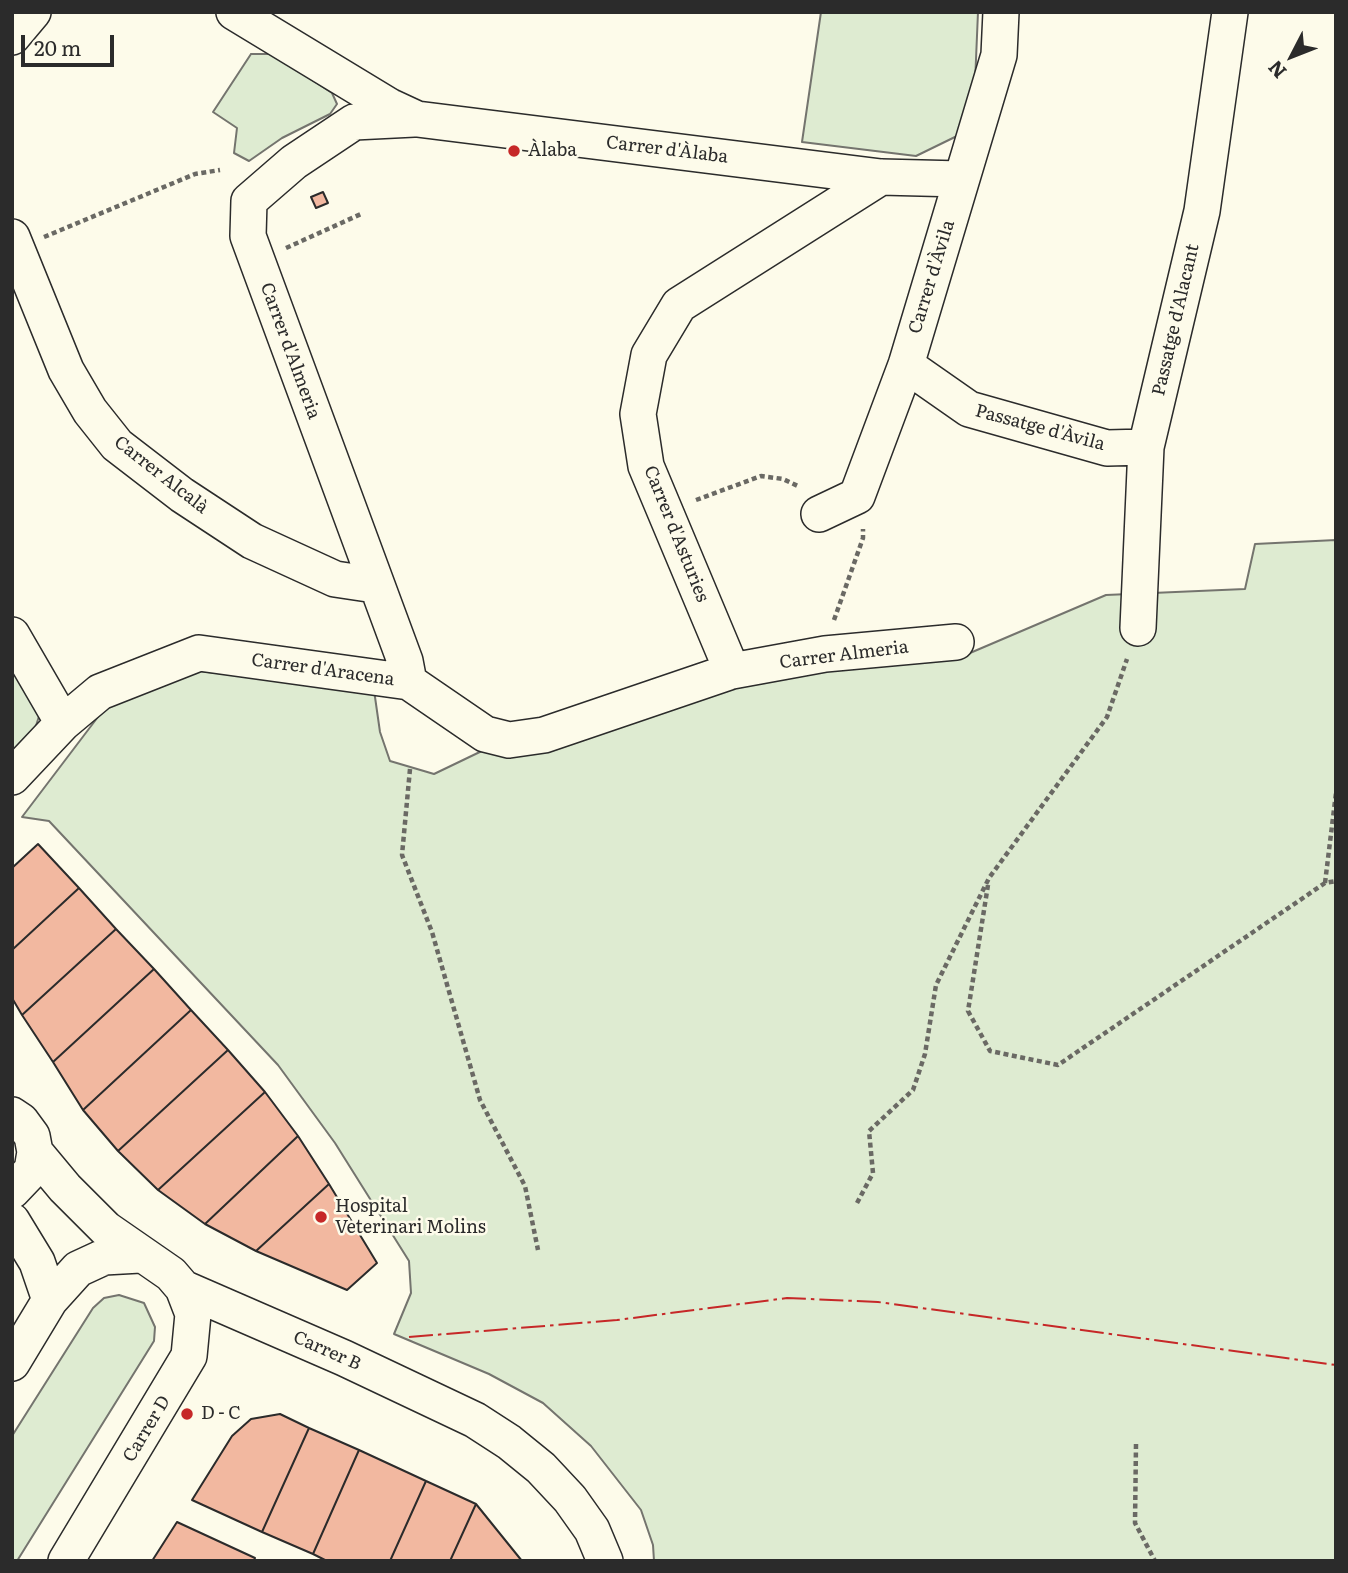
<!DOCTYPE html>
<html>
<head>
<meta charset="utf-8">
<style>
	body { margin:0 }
	#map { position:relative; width:1348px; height:1573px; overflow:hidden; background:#fdfbea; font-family:Literata,serif }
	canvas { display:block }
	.frame { position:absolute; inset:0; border:14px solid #2b2b2b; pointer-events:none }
	.north { position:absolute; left:1257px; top:21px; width:70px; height:70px; -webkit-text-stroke:5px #fdfbea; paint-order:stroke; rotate:228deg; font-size:19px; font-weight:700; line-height:28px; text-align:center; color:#2b2b2b }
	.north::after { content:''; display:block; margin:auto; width:24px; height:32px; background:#2b2b2b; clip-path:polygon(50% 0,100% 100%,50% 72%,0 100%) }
	.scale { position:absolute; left:21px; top:35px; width:93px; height:32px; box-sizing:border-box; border:4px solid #2b2b2b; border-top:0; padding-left:9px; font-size:21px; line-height:24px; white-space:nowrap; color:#2b2b2b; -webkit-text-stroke:5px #fdfbea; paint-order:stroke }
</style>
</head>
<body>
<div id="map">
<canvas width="1348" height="1573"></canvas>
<div class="frame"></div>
<div class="north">N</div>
<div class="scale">20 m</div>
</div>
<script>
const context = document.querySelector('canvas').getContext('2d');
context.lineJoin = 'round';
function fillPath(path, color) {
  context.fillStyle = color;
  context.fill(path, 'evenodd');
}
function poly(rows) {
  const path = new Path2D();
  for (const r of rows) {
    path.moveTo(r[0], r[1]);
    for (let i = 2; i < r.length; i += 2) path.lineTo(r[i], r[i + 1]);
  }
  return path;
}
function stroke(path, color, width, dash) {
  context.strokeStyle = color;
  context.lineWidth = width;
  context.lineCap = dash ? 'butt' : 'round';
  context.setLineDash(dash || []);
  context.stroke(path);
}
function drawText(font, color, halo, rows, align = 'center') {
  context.font = font + ' Literata,serif';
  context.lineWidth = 5;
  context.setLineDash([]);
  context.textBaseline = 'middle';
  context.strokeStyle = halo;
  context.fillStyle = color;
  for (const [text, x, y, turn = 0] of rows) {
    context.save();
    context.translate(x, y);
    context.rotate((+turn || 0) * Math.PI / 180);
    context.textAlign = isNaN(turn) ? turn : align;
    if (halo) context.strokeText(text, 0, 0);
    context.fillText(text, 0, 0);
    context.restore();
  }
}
const green = poly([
	[821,12,978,12,975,83,957,136,916,156,802,142,821,12],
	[251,54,273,54,332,93,337,104,330,114,282,138,249,161,234,153,237,128,213,112,251,54],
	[1336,540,1336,1561,654,1561,653,1545,641,1510,591,1446,543,1403,489,1374,394,1334,411,1293,409,1261,335,1143,278,1065,49,821,22,817,107,705,198,671,374,690,380,732,390,761,434,774,486,749,726,681,970,653,1106,595,1245,589,1255,544,1336,540],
	[12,659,41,710,34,732,12,756,12,659],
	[119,1295,144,1303,155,1327,154,1341,17,1561,12,1561,12,1436,93,1308,104,1298,119,1295]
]);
fillPath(green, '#deebd1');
stroke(green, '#74746e', 2);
const building = poly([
	[323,192,328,203,316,208,311,197,323,192],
	[38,844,79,888,12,950,12,868,38,844],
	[79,888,116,929,22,1015,12,998,12,950,79,888],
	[116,929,154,969,53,1062,22,1015,116,929],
	[154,969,191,1010,83,1110,53,1062,154,969],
	[191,1010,228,1050,118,1151,83,1110,191,1010],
	[228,1050,265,1092,158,1190,118,1151,228,1050],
	[265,1092,298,1136,205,1224,158,1190,265,1092],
	[298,1136,329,1184,256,1251,205,1224,298,1136],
	[329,1184,377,1263,347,1290,256,1251,329,1184],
	[280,1414,309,1428,262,1532,192,1500,232,1436,251,1419,280,1414],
	[309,1428,359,1450,313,1554,262,1532,309,1428],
	[359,1450,426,1481,390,1561,327,1561,313,1554,359,1450],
	[426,1481,476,1504,450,1561,390,1561,426,1481],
	[476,1504,522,1561,450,1561,476,1504],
	[177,1522,255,1558,254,1561,152,1561,177,1522]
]);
fillPath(building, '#f2b8a0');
stroke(building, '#2b2b2b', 2);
const minor = poly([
	[234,12,389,106,417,119,881,177,961,179],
	[12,37,33,12],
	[12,237,66,370,90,411,117,445,182,495,252,541,335,579,375,585],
	[906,365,969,409,1107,448,1146,447],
	[819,514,857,496,906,365,999,55,1001,12],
	[1138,628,1146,447,1202,211,1230,12],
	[12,635,63,723],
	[732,671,646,466,638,414,649,355,679,305,881,177],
	[409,682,405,661,248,236,249,201,294,162,354,122,414,119],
	[12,777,63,723,100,692,199,653,409,682,485,734,509,740,544,735,732,671,825,654,956,642],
	[12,1115,21,1121,32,1136,35,1152,32,1170,12,1191],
	[35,1152,65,1188,106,1229,171,1274,183,1288,344,1358,475,1420,509,1442,541,1468,570,1499,592,1530,605,1561],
	[12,1221,37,1262,50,1300],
	[12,1363,50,1300,78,1269,104,1257,140,1255],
	[66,1561,189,1356,193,1314,183,1288]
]);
stroke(minor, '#2b2b2b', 38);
stroke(poly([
	[44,237,195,174,220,170],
	[286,248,361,214],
	[696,500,761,476,783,479,800,487],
	[834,620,863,538,863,529],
	[410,769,402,855,432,932,480,1100,525,1186,538,1250],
	[1325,883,1336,793],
	[988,885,968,1011,990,1051,1058,1065,1325,883,1336,881],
	[857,1203,873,1173,869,1131,913,1090,925,1054,936,985,989,878,1107,717,1127,659],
	[1136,1444,1135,1523,1155,1561]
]), '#6a6964', 4.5, [5, 3.5]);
stroke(minor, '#fdfbea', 35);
stroke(poly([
	[409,1337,617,1320,787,1298,878,1302,1336,1365]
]), '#c62828', 2, [24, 5, 3.5, 5]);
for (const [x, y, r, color] of [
	[514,151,7,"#c62828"],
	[321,1217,7,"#c62828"],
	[187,1414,7,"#c62828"]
]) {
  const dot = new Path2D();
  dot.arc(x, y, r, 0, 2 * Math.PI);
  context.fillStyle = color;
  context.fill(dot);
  stroke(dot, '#fdfbea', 2.5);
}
drawText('18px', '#2b2b2b', '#fdfbea', [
	["Carrer d'Àlaba",667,150,7],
	["Carrer d'Àvila",932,277,-73],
	["Passatge d'Alacant",1176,320,-77],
	["Carrer d'Almeria",290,351,70],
	["Passatge d'Àvila",1040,428,15],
	["Carrer Alcalà",161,475,38],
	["Carrer d'Asturies",676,534,68],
	["Carrer Almeria",844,655,-7],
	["Carrer d'Aracena",323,670,8],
	["Carrer B",327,1351,24],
	["Carrer D",147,1429,-59]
]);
drawText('18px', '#2b2b2b', '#fdfbea', [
	["Àlaba",528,151],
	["Hospital",335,1207],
	["Veterinari Molins",335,1228],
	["D - C",201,1414]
], 'left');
</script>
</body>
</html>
